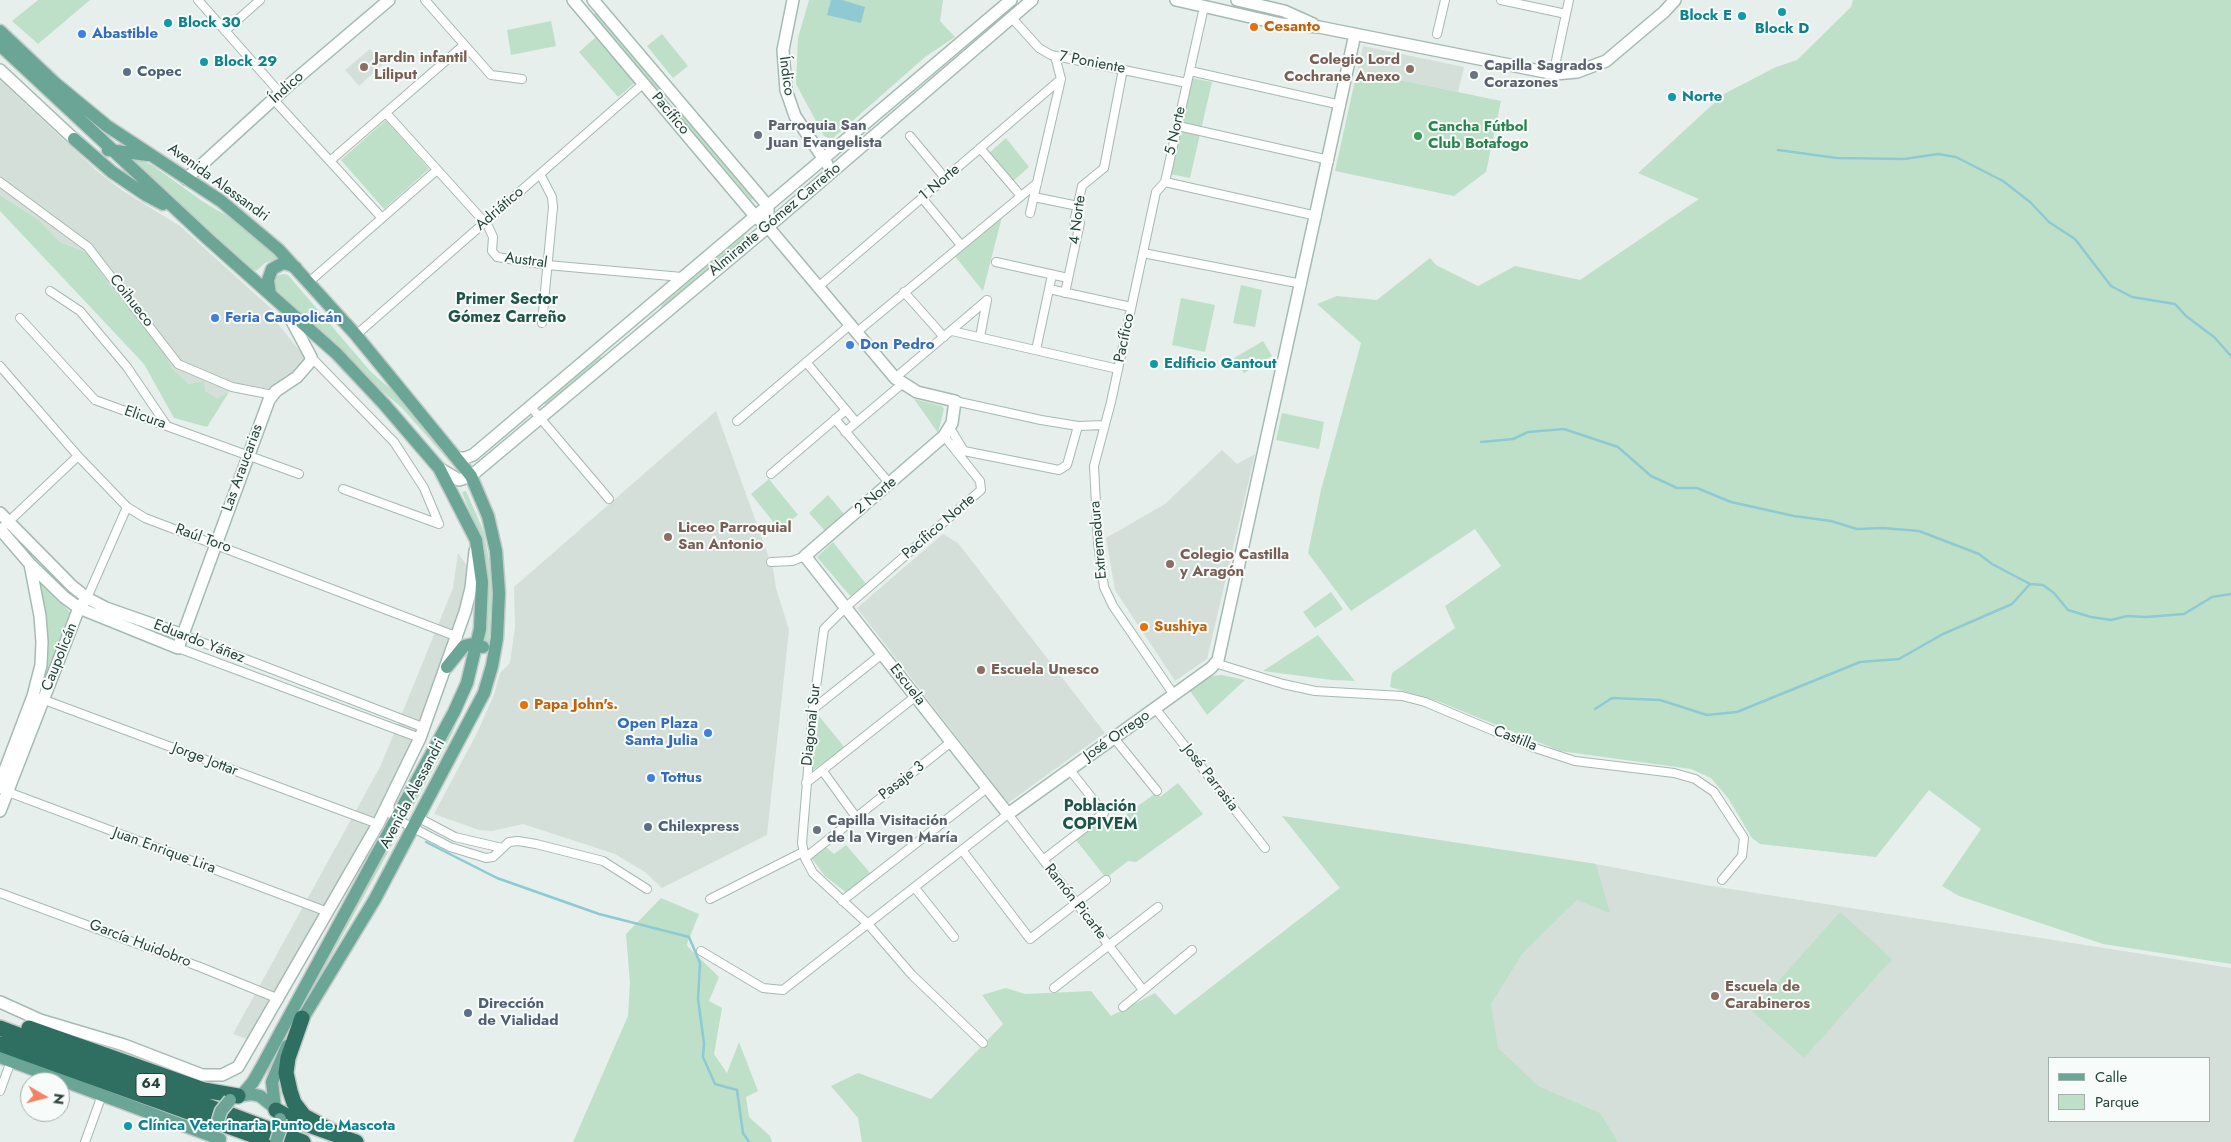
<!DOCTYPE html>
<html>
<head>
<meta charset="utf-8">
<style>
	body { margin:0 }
	#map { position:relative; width:2231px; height:1142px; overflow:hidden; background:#e6efeb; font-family:Jost,sans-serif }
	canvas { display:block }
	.legend { position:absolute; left:2048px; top:1057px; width:162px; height:65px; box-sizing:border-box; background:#f7fbf9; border:1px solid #a3b1ad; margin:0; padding:6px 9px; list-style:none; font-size:15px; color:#24423a }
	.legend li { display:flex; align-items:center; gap:10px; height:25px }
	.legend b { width:25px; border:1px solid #a3b1ad }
	.north { position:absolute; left:20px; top:1072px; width:50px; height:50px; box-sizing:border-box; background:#f7fbf9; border:1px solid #a3b1ad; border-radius:50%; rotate:98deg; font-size:14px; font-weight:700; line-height:20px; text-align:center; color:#24423a }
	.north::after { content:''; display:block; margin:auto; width:18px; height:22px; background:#f4845f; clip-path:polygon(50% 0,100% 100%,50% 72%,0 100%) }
</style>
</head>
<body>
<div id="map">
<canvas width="2231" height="1142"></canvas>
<ul class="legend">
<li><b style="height:6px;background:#6aa596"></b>Calle</li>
<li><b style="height:14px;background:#bfe0c8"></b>Parque</li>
</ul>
<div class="north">N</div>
</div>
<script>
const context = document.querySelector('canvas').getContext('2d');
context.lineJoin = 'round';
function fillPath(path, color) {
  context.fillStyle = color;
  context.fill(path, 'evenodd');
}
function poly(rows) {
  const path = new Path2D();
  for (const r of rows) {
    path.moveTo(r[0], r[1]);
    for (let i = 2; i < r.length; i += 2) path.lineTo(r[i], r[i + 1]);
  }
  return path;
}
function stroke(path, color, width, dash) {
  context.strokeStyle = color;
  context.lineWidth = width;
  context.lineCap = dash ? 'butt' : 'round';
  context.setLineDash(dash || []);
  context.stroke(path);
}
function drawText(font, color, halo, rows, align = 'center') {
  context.font = font + ' Jost,sans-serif';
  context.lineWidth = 4;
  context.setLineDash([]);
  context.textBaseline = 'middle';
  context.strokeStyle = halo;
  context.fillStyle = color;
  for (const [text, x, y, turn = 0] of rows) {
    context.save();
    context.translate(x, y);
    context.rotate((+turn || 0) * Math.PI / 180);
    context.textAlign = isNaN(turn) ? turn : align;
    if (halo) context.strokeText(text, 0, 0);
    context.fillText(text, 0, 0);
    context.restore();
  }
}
fillPath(poly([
	[1363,46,1464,67,1458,92,1357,71],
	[370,49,383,64,359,86,345,70],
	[0,80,97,171,123,191,180,226,276,313,278,324,305,357,297,370,282,379,271,389,235,383,229,392,217,398,189,384,172,368,159,343,111,287,88,253,60,242,39,220,0,195],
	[716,411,773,569,776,588,789,630,767,835,662,888,645,872,615,854,523,824,492,831,479,830,434,814,477,733,494,695,500,673,510,663,515,627,514,587],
	[1222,450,1237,464,1255,454,1207,659,1175,681,1115,590,1106,538,1165,504],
	[943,534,958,543,1105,733,1008,803,857,608],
	[458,553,468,567,464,599,413,741,389,794,295,961,247,1039,233,1034,381,765,453,588],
	[1282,816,1596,864,1705,885,2231,968,2231,1142,1049,1142,1105,1073,1223,978,1340,888],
	[2050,1058,2210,1058,2210,1121,2050,1121]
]), '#d4dfda');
fillPath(poly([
	[38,0,90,0,38,44,12,21],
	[809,0,943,0,940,21,955,37,925,57,832,139,824,136,796,84,798,38],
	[1853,0,2231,0,2231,964,2103,944,1959,896,1942,886,1981,829,1929,790,1876,857,1760,844,1752,838,1728,798,1711,778,1691,769,1560,751,1440,702,1390,687,1392,673,1455,628,1445,606,1501,566,1475,529,1351,611,1308,553,1321,490,1361,343,1317,304,1337,296,1377,300,1430,258,1436,265,1478,286,1515,266,1580,280,1699,199,1638,173,1724,94,1776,67,1797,60,1851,7],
	[596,13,661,90,659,92,593,15],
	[551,21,556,46,511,55,507,30],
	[662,34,688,66,673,78,647,46],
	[596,37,636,82,618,97,579,52],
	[1357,71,1501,101,1486,172,1454,196,1335,171],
	[1191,78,1212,82,1190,178,1170,174],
	[678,111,681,112,754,198,751,200,677,114],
	[386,120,429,169,384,209,341,160],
	[1006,138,1029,167,1013,181,989,153],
	[129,156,152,165,202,201,242,225,279,258,265,263,256,271,239,262,146,177],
	[0,195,39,220,60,242,88,253,111,287,159,343,172,368,189,384,204,381,205,391,217,398,229,392,207,427,174,418,144,364,0,211],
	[1003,213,983,291,954,255],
	[746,232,748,235,663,308,661,305],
	[284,274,288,275,371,372,393,391,450,460,449,461,402,408,366,377,275,289,272,281,278,275],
	[1241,285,1262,290,1255,327,1233,323],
	[1181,298,1215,305,1205,352,1172,345],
	[1263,341,1272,356,1244,373,1234,358],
	[600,356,603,359,547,406,543,402],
	[914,399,942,406,944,409,938,433],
	[1282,413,1324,422,1319,449,1276,440],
	[769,479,798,515,779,529,751,494],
	[466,491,484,532,491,572,492,591,489,642,485,644,483,641,481,541,462,492],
	[828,495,844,514,825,531,809,513],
	[833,542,866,584,851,597,817,557],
	[38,580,71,613,41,689,49,646],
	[1331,592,1343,609,1315,628,1303,612],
	[1318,635,1355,681,1332,680,1263,671],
	[481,654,475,677,452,734,406,820,402,818],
	[1222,675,1245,680,1207,715,1190,691,1209,676],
	[819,716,845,748,813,770],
	[1178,783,1203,814,1136,862,1128,861,1106,878,1076,840,1104,818,1110,826,1156,793,1160,797],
	[1282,816,1596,864,1610,913,1577,900,1522,954,1491,1004,1498,1048,1538,1086,1600,1113,1618,1142,862,1142,858,1118,831,1086,858,1073,931,1099,1003,1024,982,995,1006,988,1025,994,1091,991,1111,1016,1155,993,1175,1015,1340,888],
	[394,834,397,836,267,1073,265,1072],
	[846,845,872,875,848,894,825,876,810,856,825,846,834,854],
	[661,898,699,914,687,944,688,947,719,977,709,1001,722,1008,714,1054,727,1073,739,1042,758,1091,746,1097,749,1117,770,1136,772,1142,573,1142,628,1016,630,983,626,934],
	[1840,912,1892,959,1804,1058,1752,1011]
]), '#bfe0c8');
fillPath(poly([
	[831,0,842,0,865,7,861,23,827,15]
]), '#8ec9d4');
stroke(poly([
	[1778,150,1837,158,1904,159,1938,154,1956,157,2003,181,2030,202,2049,222,2075,239,2111,286,2132,297,2175,304,2186,316,2214,337,2231,356],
	[1481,442,1513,439,1528,432,1564,429,1618,447,1651,476,1677,488,1697,488,1731,502,1794,516,1831,521,1857,529,1883,528,1919,531,1979,554,1992,564,2030,584,2043,585,2054,593,2068,610,2091,617,2111,620,2127,616,2146,617,2184,614,2212,597,2231,594],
	[1595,709,1612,698,1660,700,1707,715,1737,712,1860,662,1899,659,1943,634,2012,604,2030,584],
	[426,842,497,878,599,914,689,937,700,963,698,999,704,1043,703,1057,715,1084,737,1090,743,1133,749,1142]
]), '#8ec9d4', 2.5);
const street = poly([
	[198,0,281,94],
	[425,0,491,75,522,79],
	[1501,0,1566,14],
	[1011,17,1039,48,1051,55,1187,83],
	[225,31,260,0],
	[1437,34,1445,0],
	[1556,61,1569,0],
	[1190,71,1341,105],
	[274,100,382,218],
	[386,113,488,226,493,237,492,251,497,257,547,265,682,277],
	[1178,126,1329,160],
	[910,136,945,178],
	[980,148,1021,196],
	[330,161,464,45],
	[540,174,552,197,553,207,542,323],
	[0,182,88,247,178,364,232,387,273,395],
	[1165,182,1317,216],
	[1034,197,1078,206],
	[922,198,961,245],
	[1030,213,1061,79,1055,56],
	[1143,253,1302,284],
	[996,262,1068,278],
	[309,282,437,170],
	[818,287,1061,79],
	[1049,289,1131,307],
	[50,291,80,311,127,367,167,426],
	[904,292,944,337],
	[1065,293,1080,223,1074,222,1082,186,1104,168,1123,69],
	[20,318,95,400,299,474],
	[952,331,1118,369],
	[857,332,1037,183],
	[356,335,644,83],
	[980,337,987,300],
	[1036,350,1052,275],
	[311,357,394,442,424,488,439,524],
	[806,362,856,422],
	[0,366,78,456,127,507,145,518,458,637],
	[895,378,987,300],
	[955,401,1041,420,1078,426,1105,425],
	[530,406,609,499],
	[835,419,890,484],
	[737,421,850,325],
	[950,428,964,451,1059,470,1067,465,1078,426],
	[845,432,902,384],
	[944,436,980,481,981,490,846,607,824,629,813,709,802,843,805,858,813,873,868,924,912,975,983,1043],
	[771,474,846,410],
	[343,489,439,524],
	[5,525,78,456],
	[771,562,792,561,805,556],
	[87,598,127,507],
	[183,635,425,728],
	[178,648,420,738],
	[1215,663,1283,684,1315,691,1402,696,1425,702,1532,747,1575,761,1674,773,1695,779,1714,792,1744,838,1742,856,1722,880],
	[1174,695,1113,606,1104,587,1098,543,1094,466,1111,402,1156,192,1165,182,1204,7],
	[39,698,378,824],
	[1155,708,1265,848],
	[813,709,882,654],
	[1114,738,1157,791],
	[822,770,856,817],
	[806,783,916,696],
	[0,789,328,912],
	[389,802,390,813,396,819,450,847,486,858,493,857,509,842,518,841,536,844,603,861,647,889],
	[419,818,455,837,502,848],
	[962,850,1030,939,1106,880],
	[805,858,951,742],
	[1043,860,1104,813,1069,769],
	[915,888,954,937],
	[0,893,200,967,279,999],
	[710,899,803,852],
	[842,901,987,788],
	[701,951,763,988,783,990,1008,814,1143,990],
	[1054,988,1158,907],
	[1123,1007,1192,950],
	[0,1091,11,1061],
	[85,1142,102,1095]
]);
const secondary = poly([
	[573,0,755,216,768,227,895,378,917,392,955,401,952,423,944,436,805,556,1008,814,1211,668,1218,660,1355,34],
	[593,0,768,206,768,227],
	[793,0,783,50,786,90,795,116,827,164],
	[1176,0,1281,24,1319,27,1555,74,1577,72,1606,61,1664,12,1675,0],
	[1237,0,1284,11,1313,24],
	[0,70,74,139],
	[186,179,289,85,389,0],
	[456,458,465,458,473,455,1011,0],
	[439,468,459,480,471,476,768,227,1032,0],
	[0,513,72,586,87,598,106,608,183,635],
	[0,529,30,564,64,597,79,608,178,648,269,400,276,391,297,377,310,362,311,357,286,310],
	[0,783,33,696,41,665,42,642,40,616,30,564],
	[0,811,79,608,87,598],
	[0,1002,40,1020,124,1045,202,1075,222,1075,238,1067,378,824,420,738,465,612,471,588,475,551]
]);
const primary = poly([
	[0,31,56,84,107,126,221,201,279,250,356,335,441,439,471,476,488,516,496,551,499,593,497,638,492,666,484,693,375,899,298,1026],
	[0,45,208,239,337,354,384,404,439,468,476,540,482,582,480,629,467,683,454,712,261,1068,253,1082,242,1095],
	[74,139,112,172,146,195,163,204],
	[108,150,148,155],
	[270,294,268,280,272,269,283,263,291,265,296,268],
	[447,667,464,646,473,644,483,647],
	[0,1057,220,1139],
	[238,1096,251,1094,260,1096,275,1108],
	[275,1107,272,1082,287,1046]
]);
const highway = poly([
	[302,1018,288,1058,286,1073,290,1091,294,1103,304,1116,341,1136],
	[0,1028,303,1142],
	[29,1028,204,1090,238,1096],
	[0,1044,272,1142],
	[276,1110,292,1119,356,1142]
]);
stroke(street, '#a8b8b2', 10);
stroke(secondary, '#a4bbb3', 14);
stroke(primary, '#c2cac8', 15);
stroke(highway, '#c2cac8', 18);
stroke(street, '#fff', 8);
stroke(secondary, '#fff', 11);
stroke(primary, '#6aa596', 12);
stroke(highway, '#2f6f62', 15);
const primaryBridge = poly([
	[217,1124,221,1111,230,1100],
	[276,1142,280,1130,280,1119]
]);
stroke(primaryBridge, '#c2cac8', 15, []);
stroke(primaryBridge, '#6aa596', 12);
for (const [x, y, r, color] of [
	[1782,12,5,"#0f9aa8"],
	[1742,16,5,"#0f9aa8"],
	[168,23,5,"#0f9aa8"],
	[1254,27,5,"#e8710a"],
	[82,34,5,"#3f7fe0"],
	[204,62,5,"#0f9aa8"],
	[364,67,5,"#8d6e63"],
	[1410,69,5,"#8d6e63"],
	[127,72,5,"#5c6f8a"],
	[1474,75,5,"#6b7280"],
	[1672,97,5,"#0f9aa8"],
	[758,135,5,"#6b7280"],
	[1418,136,5,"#2e9e5b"],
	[215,318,5,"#3f7fe0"],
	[850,345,5,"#3f7fe0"],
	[1154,364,5,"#0f9aa8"],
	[668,537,5,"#8d6e63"],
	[1170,564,5,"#8d6e63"],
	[1144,627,5,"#e8710a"],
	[981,670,5,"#8d6e63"],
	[524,705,5,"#e8710a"],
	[708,733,5,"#3f7fe0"],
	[651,778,5,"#3f7fe0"],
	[648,827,5,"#5c6f8a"],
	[817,830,5,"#6b7280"],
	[1715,996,5,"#8d6e63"],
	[468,1013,5,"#5c6f8a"],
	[128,1126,5,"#0f9aa8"]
]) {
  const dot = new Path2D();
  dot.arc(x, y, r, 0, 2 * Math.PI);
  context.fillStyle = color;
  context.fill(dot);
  stroke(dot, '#f7fbf9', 2);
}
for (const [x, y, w] of [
	[151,1085,30]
]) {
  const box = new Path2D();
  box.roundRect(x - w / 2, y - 11.5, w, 23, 4);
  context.fillStyle = '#f7fbf9';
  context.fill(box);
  stroke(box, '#24423a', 1);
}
drawText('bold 14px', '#24423a', null, [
	["64",151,1085]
]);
drawText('bold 15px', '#0d838f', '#f7fbf9', [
	["Block E",1732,16,"right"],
	["Block 30",178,23],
	["Block D",1782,29,"center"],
	["Block 29",214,62],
	["Norte",1682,97],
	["Edificio Gantout",1164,364],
	["Clínica Veterinaria Punto de Mascota",138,1126]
], 'left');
drawText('bold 15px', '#c56008', '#f7fbf9', [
	["Cesanto",1264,27],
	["Sushiya",1154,627],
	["Papa John's.",534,705]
], 'left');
drawText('bold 15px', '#366cbe', '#f7fbf9', [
	["Abastible",92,34],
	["Feria Caupolicán",225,318],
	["Don Pedro",860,345],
	["Open Plaza",698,724,"right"],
	["Santa Julia",698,741,"right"],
	["Tottus",661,778]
], 'left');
drawText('bold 15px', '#785e54', '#f7fbf9', [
	["Jardin infantil",374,58],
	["Liliput",374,75],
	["Colegio Lord",1400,60,"right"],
	["Cochrane Anexo",1400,77,"right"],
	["Liceo Parroquial",678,528],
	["San Antonio",678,545],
	["Colegio Castilla",1180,555],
	["y Aragón",1180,572],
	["Escuela Unesco",991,670],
	["Escuela de",1725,987],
	["Carabineros",1725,1004]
], 'left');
drawText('15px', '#24423a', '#f7fbf9', [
	["7 Poniente",1092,63,11],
	["Índico",786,76,82],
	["Índico",287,88,-42],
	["Pacífico",670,114,50],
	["5 Norte",1176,131,-77],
	["Avenida Alessandri",218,183,36],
	["1 Norte",940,183,-40],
	["Adriático",500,209,-41],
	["Almirante Gómez Carreño",775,220,-40],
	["4 Norte",1078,220,-83],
	["Austral",526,261,8],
	["Coihueco",131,301,52],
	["Pacífico",1125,338,-78],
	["Elicura",145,418,19],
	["Las Araucarias",243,468,-70],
	["2 Norte",876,496,-40],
	["Pacífico Norte",939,527,-41],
	["Raúl Toro",203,539,20],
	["Extremadura",1099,540,-95],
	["Eduardo Yáñez",199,642,21],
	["Caupolicán",60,657,-68],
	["Escuela",907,685,52],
	["Diagonal Sur",812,725,-84],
	["José Orrego",1117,736,-35],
	["Castilla",1515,739,22],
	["Jorge Jottar",205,760,21],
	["José Parrasia",1210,778,52],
	["Pasaje 3",902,781,-38],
	["Avenida Alessandri",413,794,-62],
	["Juan Enrique Lira",164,851,20],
	["Ramón Picarte",1075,902,52],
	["García Huidobro",140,944,21]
]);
drawText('bold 15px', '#5b616d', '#f7fbf9', [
	["Capilla Sagrados",1484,66],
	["Corazones",1484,83],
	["Parroquia San",768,126],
	["Juan Evangelista",768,143],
	["Capilla Visitación",827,821],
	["de la Virgen María",827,838]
], 'left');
drawText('bold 15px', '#4e5e75', '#f7fbf9', [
	["Copec",137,72],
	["Chilexpress",658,827],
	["Dirección",478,1004],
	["de Vialidad",478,1021]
], 'left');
drawText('bold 15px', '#27864d', '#f7fbf9', [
	["Cancha Fútbol",1428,127],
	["Club Botafogo",1428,144]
], 'left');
drawText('bold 16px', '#1f5548', '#f7fbf9', [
	["Primer Sector",507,300],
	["Gómez Carreño",507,318],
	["Población",1100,807],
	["COPIVEM",1100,825]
]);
</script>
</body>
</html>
